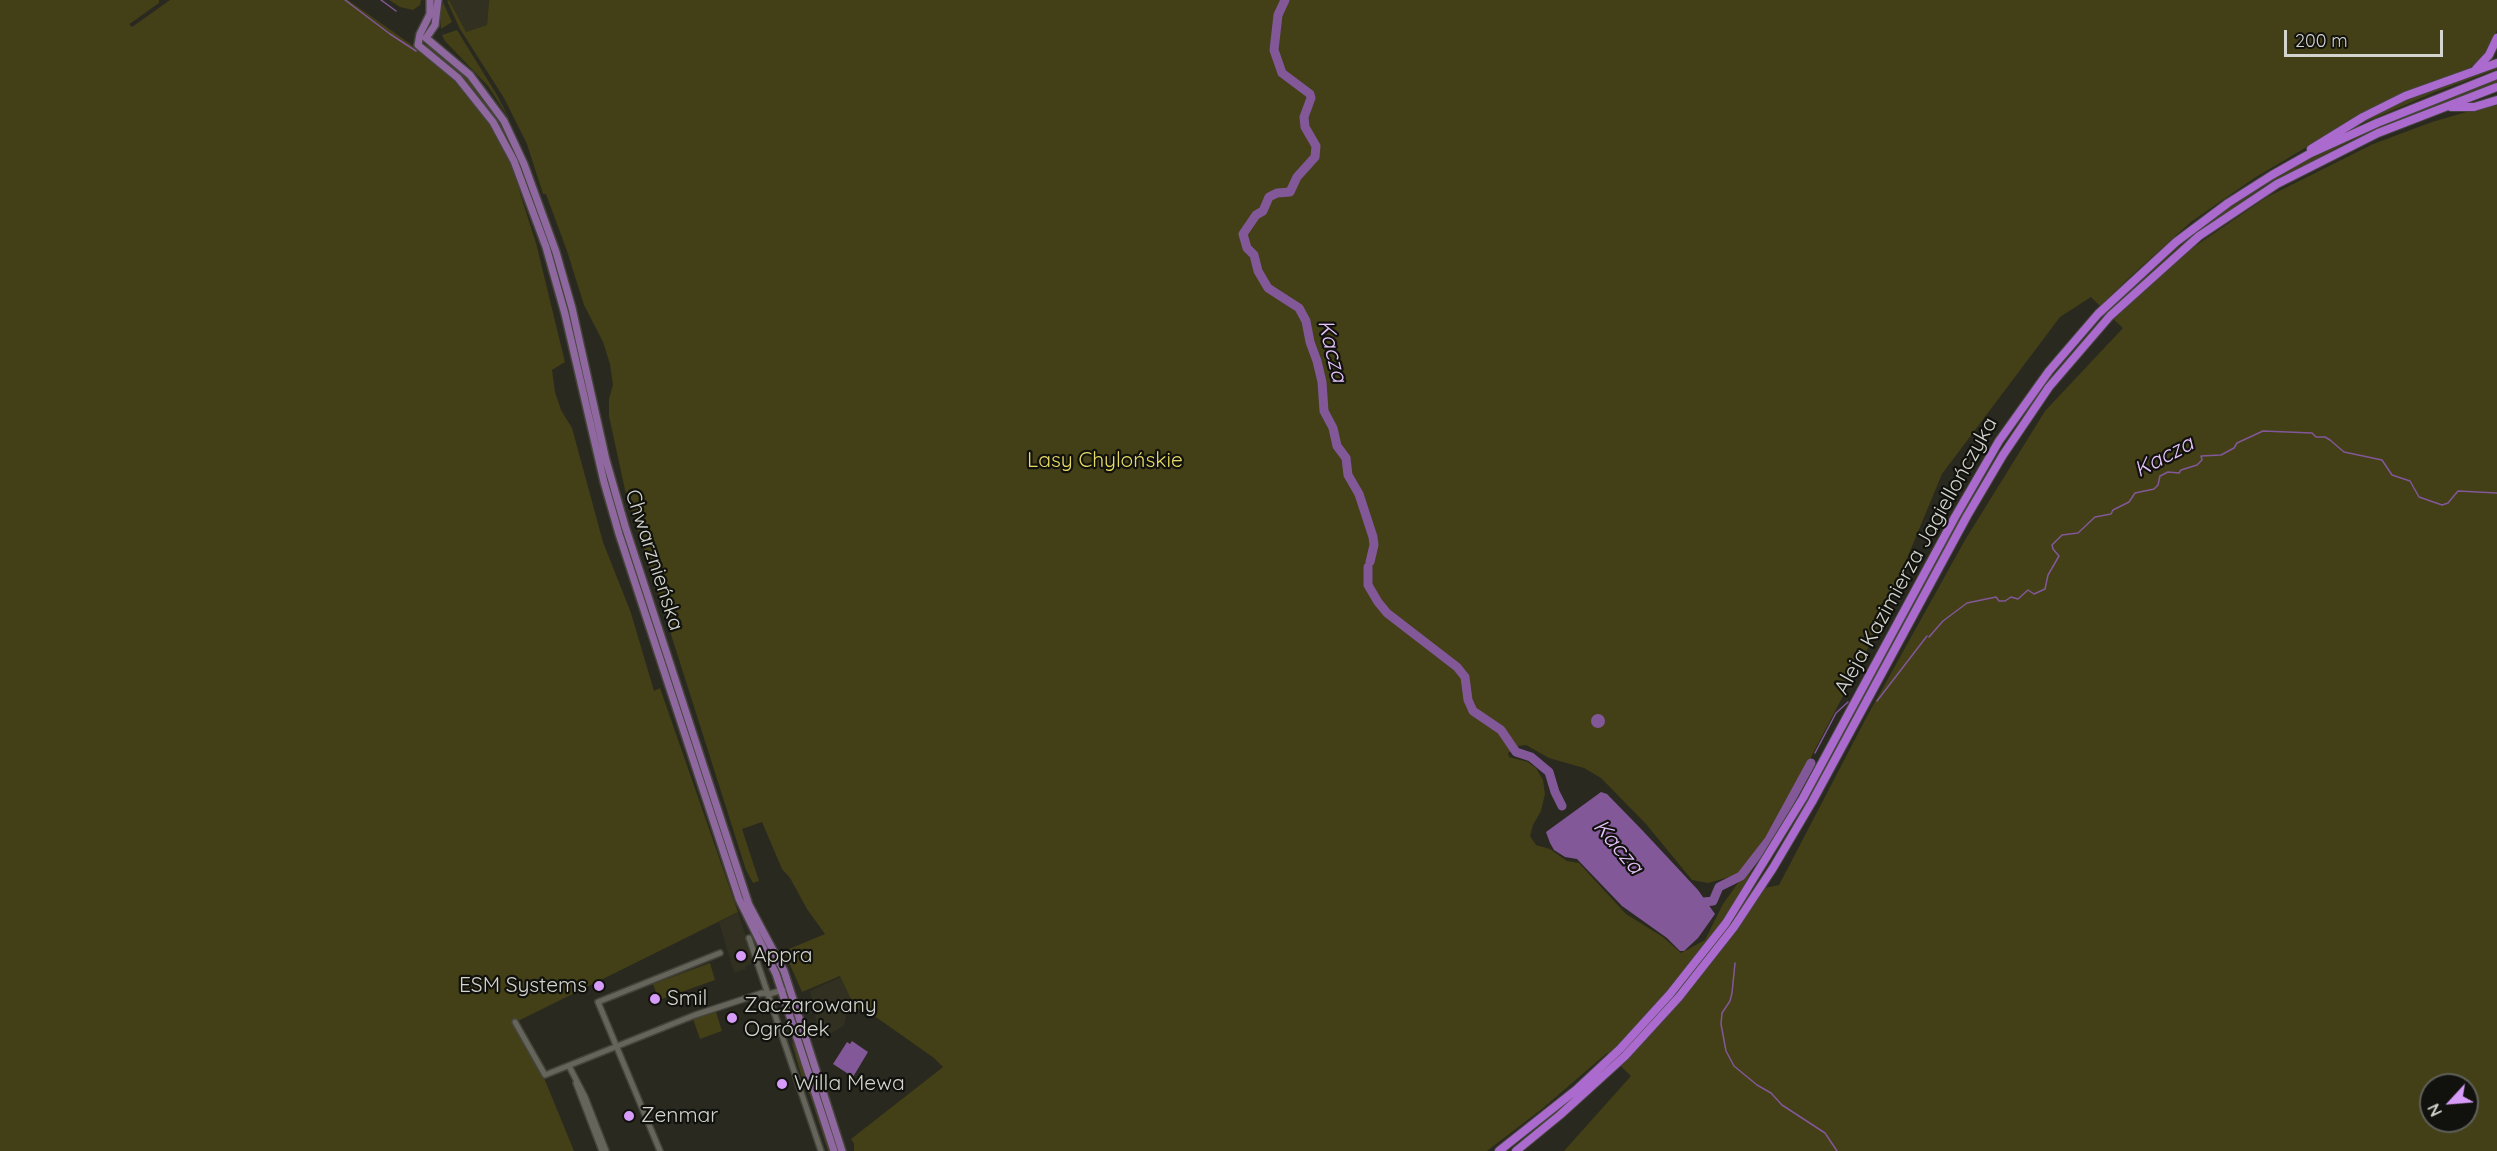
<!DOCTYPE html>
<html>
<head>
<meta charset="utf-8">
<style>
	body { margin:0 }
	#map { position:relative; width:2497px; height:1151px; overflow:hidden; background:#292920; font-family:Quicksand,sans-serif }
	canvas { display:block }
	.north { position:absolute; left:2419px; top:1073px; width:60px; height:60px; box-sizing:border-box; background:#11110d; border:2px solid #5f5f5a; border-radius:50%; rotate:244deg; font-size:16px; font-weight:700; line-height:24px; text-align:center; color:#d4d4ce }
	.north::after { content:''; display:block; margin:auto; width:21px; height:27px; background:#d79bf9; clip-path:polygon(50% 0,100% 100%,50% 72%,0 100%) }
	.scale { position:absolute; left:2284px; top:30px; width:159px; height:27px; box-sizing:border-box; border:3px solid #d4d4ce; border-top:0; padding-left:8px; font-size:18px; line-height:21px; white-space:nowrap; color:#d4d4ce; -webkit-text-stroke:4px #11110d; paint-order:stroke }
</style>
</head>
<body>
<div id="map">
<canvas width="2497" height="1151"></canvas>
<div class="north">N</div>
<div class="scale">200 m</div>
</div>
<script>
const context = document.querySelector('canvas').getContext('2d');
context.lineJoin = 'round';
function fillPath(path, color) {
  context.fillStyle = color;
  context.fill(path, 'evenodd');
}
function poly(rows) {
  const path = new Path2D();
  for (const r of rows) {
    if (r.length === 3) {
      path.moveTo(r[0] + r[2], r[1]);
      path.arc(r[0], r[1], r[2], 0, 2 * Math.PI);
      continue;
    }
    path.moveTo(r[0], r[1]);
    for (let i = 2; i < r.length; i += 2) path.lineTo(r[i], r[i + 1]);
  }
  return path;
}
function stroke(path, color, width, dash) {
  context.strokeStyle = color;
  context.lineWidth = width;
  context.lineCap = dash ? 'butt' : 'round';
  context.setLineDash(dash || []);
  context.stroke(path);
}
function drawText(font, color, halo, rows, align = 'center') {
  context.font = font + ' Quicksand,sans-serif';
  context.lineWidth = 4.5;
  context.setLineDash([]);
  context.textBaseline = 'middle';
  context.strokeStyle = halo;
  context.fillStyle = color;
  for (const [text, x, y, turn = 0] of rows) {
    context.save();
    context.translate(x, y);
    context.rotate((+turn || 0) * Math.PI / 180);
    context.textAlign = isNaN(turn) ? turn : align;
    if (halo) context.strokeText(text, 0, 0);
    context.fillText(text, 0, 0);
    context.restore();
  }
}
fillPath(poly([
	[449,0,489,0,487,25,466,33],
	[738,912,754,962,745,967,746,969,734,973,719,922],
	[841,977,850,997,844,1026,820,1039,810,991]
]), '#313021');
fillPath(poly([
	[0,0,159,0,159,3,131,23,129,24,132,27,170,0,348,0,419,50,458,84,482,113,504,149,525,201,524,201,518,187,536,243,565,362,552,370,555,392,561,410,572,428,603,542,631,613,654,691,660,688,738,912,514,1023,542,1073,574,1151,0,1151],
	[389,0,421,0,420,5,413,10,400,7],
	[449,0,466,32,487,25,489,0,2497,0,2497,30,2490,49,2479,62,2465,70,2404,93,2334,131,2256,177,2191,222,2132,275,2100,306,2091,297,2060,317,1942,474,1876,633,1740,893,1779,885,1865,720,1965,540,2045,411,2123,328,2113,319,2194,247,2267,197,2373,144,2432,122,2497,103,2497,1151,1564,1151,1631,1076,1607,1053,1542,1109,1487,1151,854,1151,854,1144,851,1139,943,1067,934,1058,863,1008,856,1010,840,976,802,992,784,951,825,934,807,909,790,878,782,869,762,822,742,829,759,881,753,883,746,870,625,490,609,416,609,399,613,385,610,364,603,342,584,305,567,251,546,194,543,194,527,144,504,98,460,29,447,1],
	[1526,745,1549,758,1584,768,1601,778,1646,824,1692,880,1708,883,1740,874,1743,876,1723,904,1705,940,1681,953,1663,937,1626,914,1579,863,1567,861,1550,849,1536,845,1530,836,1533,825,1541,811,1545,794,1543,780,1536,768,1528,762,1509,757,1508,753,1519,746],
	[2431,1085,2467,1085,2467,1121,2431,1121],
	[443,2,452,22,441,29,440,17],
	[457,30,497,95,510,120,488,86,445,41,442,35],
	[428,44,475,85,502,123,525,175,554,258,555,267,521,167,504,133,474,90,430,50,426,45],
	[2497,65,2497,69,2433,93,2349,129,2365,119,2405,100],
	[2497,80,2497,83,2352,140,2264,186,2183,243,2107,312,2105,311,2182,241,2230,206,2280,174,2369,130],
	[710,963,715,980,659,1000,653,984],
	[716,1012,722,1031,700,1039,693,1019],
	[791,1040,800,1056,830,1151,828,1151,810,1095,805,1088]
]), '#433f16');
fillPath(poly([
	[1598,721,7],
	[1601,792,1607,794,1643,831,1698,890,1715,914,1698,938,1684,951,1680,951,1667,938,1622,906,1577,859,1565,857,1554,850,1550,843,1546,832],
	[852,1041,868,1052,853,1077,833,1064,847,1042,850,1044]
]), '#825899');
stroke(poly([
	[345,0,390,34,416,51],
	[381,0,396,11],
	[1929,637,1943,621,1967,603,1996,597,1999,601,2005,601,2011,597,2018,599,2028,590,2034,594,2045,589,2048,575,2059,556,2053,549,2052,545,2062,535,2078,533,2095,517,2111,514,2113,510,2129,502,2135,493,2154,489,2158,485,2160,476,2168,472,2179,473,2181,470,2197,465,2202,460,2201,456,2221,455,2234,448,2237,443,2263,431,2312,433,2316,437,2325,437,2330,440,2344,452,2382,460,2392,475,2410,481,2419,497,2442,505,2448,503,2458,491,2497,493],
	[1877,701,1927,636],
	[1815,753,1836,713,1848,702],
	[1735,963,1732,993,1730,1001,1722,1013,1721,1024,1726,1051,1734,1066,1757,1085,1771,1093,1782,1105,1825,1133,1837,1151]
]), '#825899', 1.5);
stroke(poly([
	[1285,0,1278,15,1274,50,1282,73,1310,94,1311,98,1304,117,1305,127,1316,146,1315,157,1297,177,1290,192,1277,193,1269,197,1263,211,1256,215,1243,234,1247,248,1254,255,1258,271,1268,288,1299,308,1306,321,1310,342,1317,361,1322,382,1324,411,1333,428,1337,446,1346,458,1348,475,1359,494,1373,537,1374,545,1370,562],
	[1368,567,1368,585,1378,602,1387,613,1457,667,1465,677,1468,700,1473,711,1501,730,1516,752,1531,757,1549,772,1555,792,1562,806],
	[1699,906,1704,902,1713,901,1719,887,1741,876,1769,840,1811,763]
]), '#825899', 9);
const minor = poly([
	[749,938,821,1151],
	[515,1022,545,1075,695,1015,762,993,769,994,783,990],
	[569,1066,585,1097,606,1151],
	[576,1083,602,1151],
	[660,1151,598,1002,720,953]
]);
const major = poly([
	[430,0,430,14,420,34,418,45,458,78,493,122,514,161,546,247,565,314,604,482,619,534,739,899,776,974,834,1151],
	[438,0,435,25,426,38,470,75,504,121,524,164,556,252,572,308,606,460,625,526,749,905,784,971,842,1151]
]);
const highway = poly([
	[2476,69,2489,55,2497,38],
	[2451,107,2474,107,2497,100],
	[2311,149,2363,117,2405,96,2497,63],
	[1499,1151,1576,1090,1620,1049,1670,994,1726,923,1803,798,1955,517,1999,441,2049,371,2098,314,2176,242,2228,203,2272,175,2311,153,2377,123,2497,75],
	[1516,1151,1560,1115,1625,1056,1679,997,1734,927,1773,868,1812,802,1967,516,2003,455,2049,387,2110,316,2199,236,2277,184,2378,133,2497,87]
]);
stroke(minor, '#44443c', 8);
stroke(major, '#44443c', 10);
stroke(highway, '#44443c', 10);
stroke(minor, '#66655b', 5);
stroke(major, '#8f689f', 7);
stroke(highway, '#ab6acd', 8);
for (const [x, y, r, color] of [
	[741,956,6,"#d79bf9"],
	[599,986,6,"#d79bf9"],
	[655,999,6,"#d79bf9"],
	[732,1018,6,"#d79bf9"],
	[782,1084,6,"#d79bf9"],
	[629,1116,6,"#d79bf9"]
]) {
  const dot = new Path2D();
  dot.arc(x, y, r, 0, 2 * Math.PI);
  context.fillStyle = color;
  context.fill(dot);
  stroke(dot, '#11110d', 2);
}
drawText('21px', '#e6db66', '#11110d', [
	["Lasy Chylońskie",1105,461]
]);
drawText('21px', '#d4d4ce', '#11110d', [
	["Aleja Kazimierza Jagiellończyka",1916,556,-61],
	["Chwarznieńska",654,560,72]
]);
drawText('21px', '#d4d4ce', '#11110d', [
	["Appra",753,956],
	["ESM Systems",587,986,"right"],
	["Smil",667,999],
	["Zaczarowany",744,1006],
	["Ogródek",744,1030],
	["Willa Mewa",794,1084],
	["Zenmar",641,1116]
], 'left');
drawText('italic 22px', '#e6c3fa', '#11110d', [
	["Kacza",1332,351,76],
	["Kacza",2164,457,-28],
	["Kacza",1618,847,50]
]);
</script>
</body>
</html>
